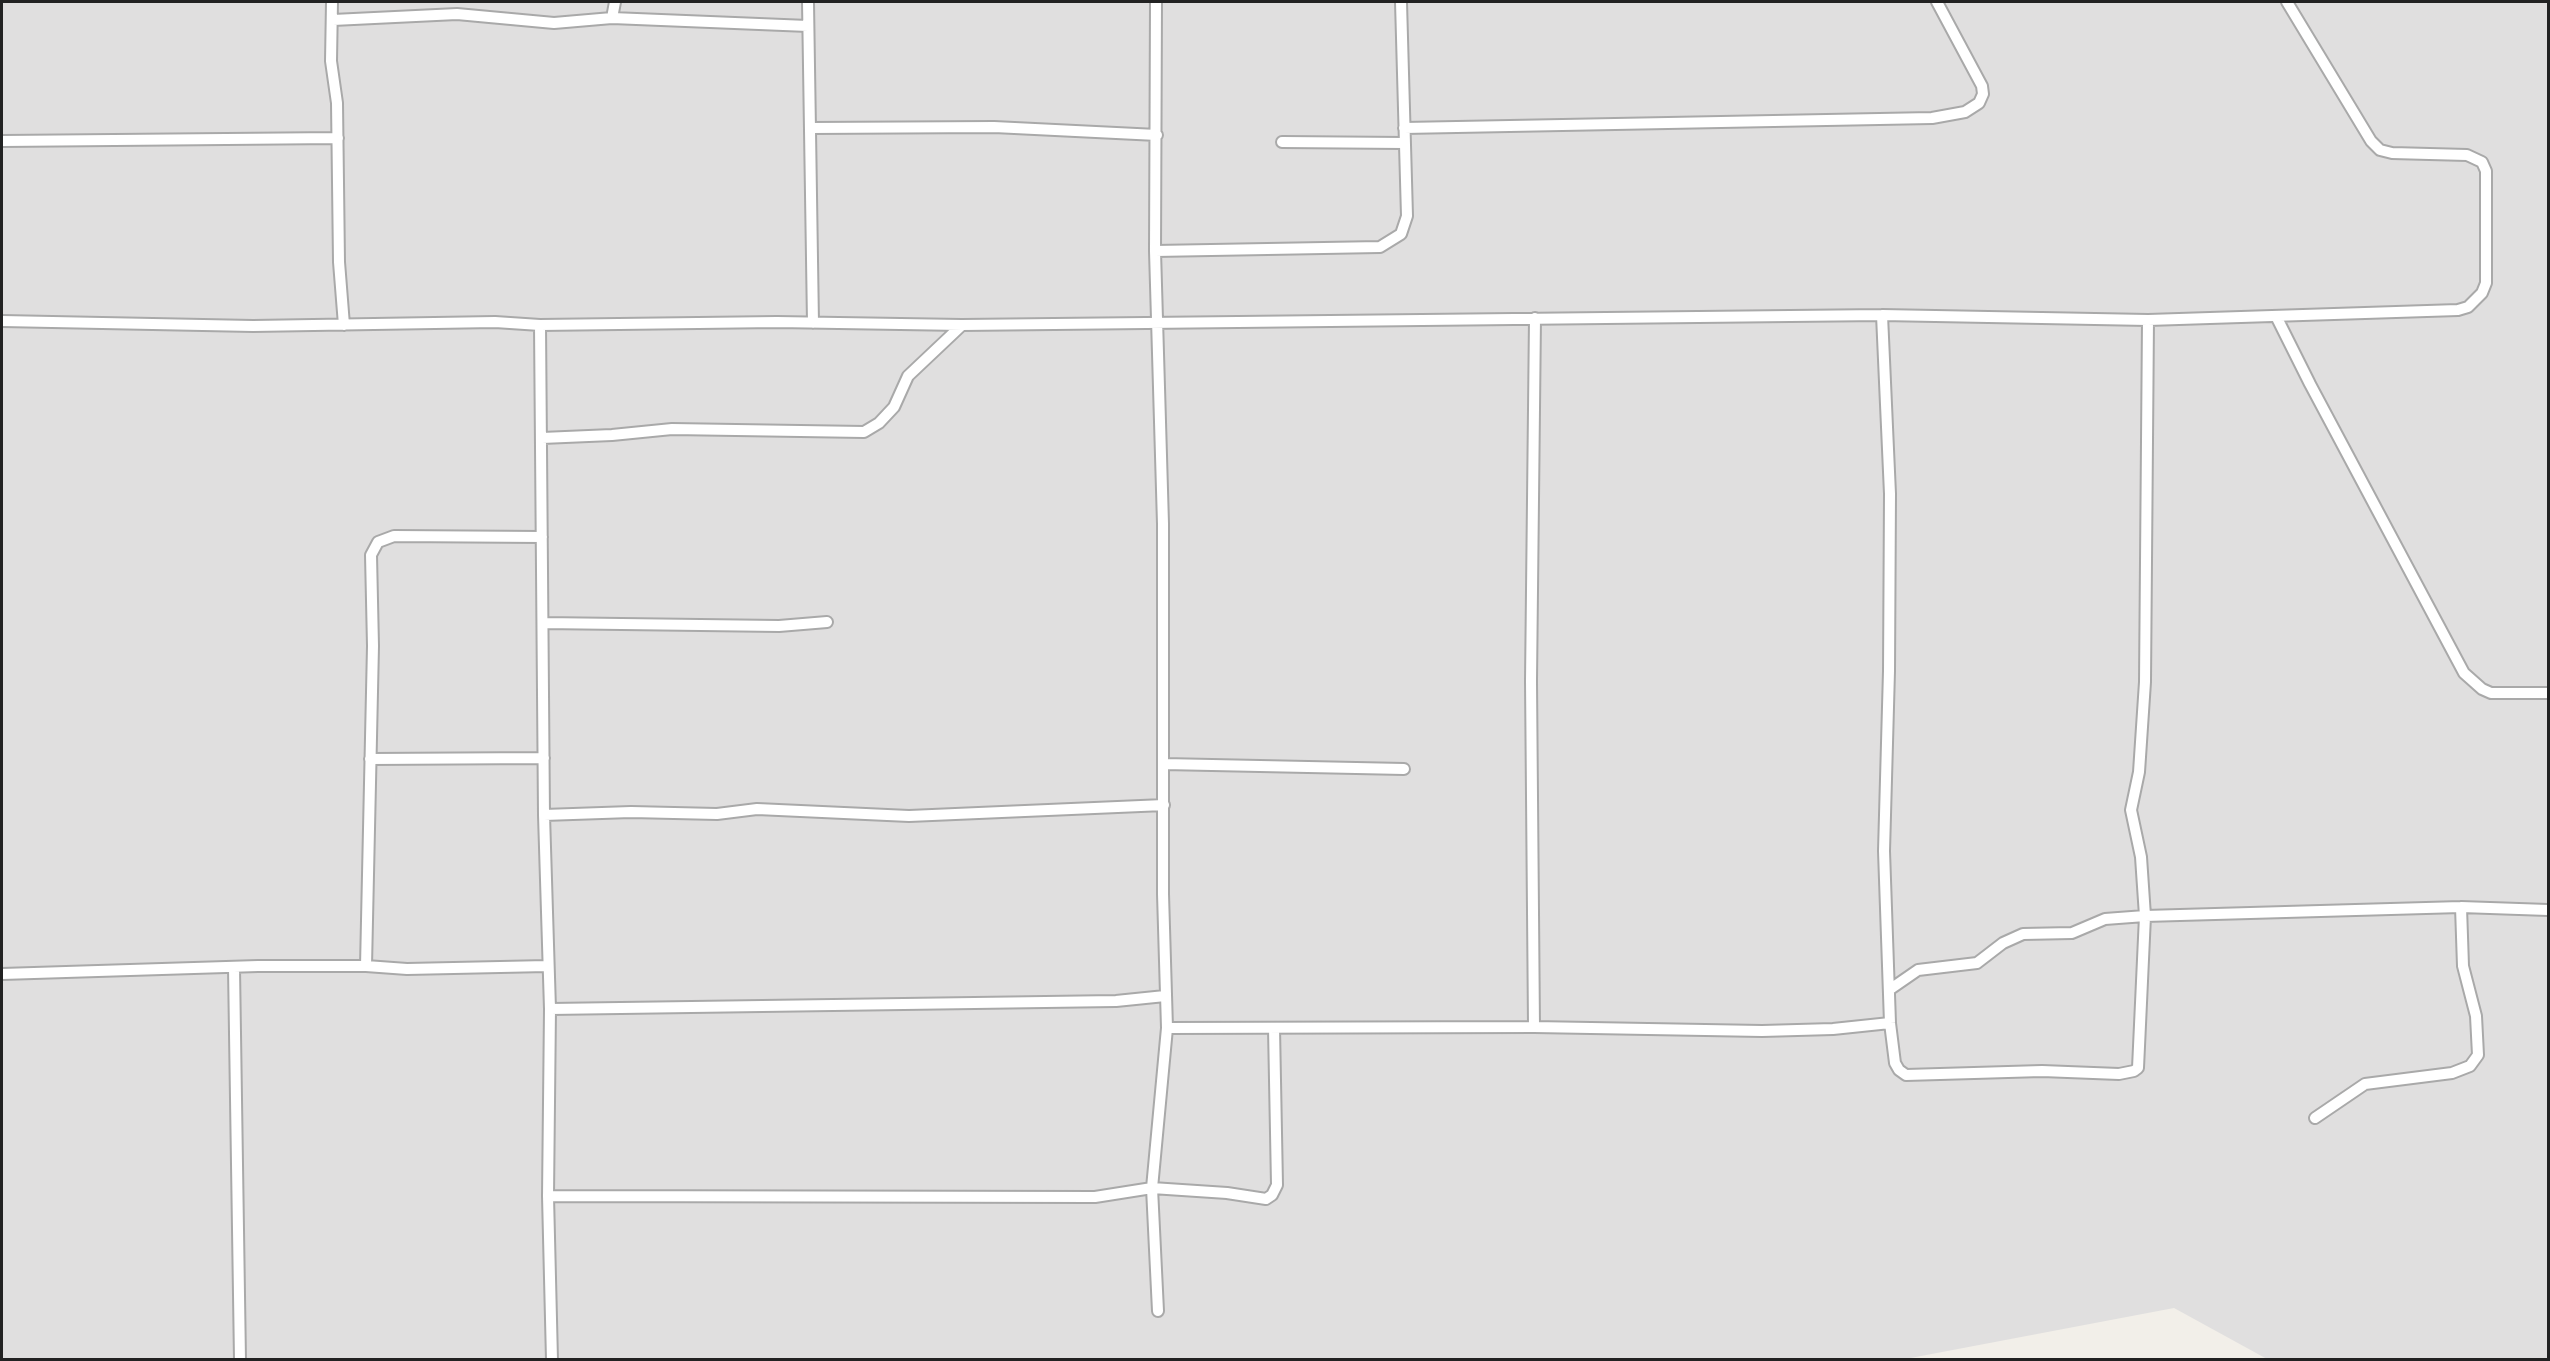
<!DOCTYPE html>
<html>
<head>
<meta charset="utf-8">
<style>
	body { margin:0 }
	#map { position:relative; width:2550px; height:1361px; overflow:hidden; background:#f2efe9; font-family:"Asap Condensed",sans-serif }
	canvas { display:block }
	.frame { position:absolute; inset:0; border:3px solid #222; pointer-events:none }
</style>
</head>
<body>
<div id="map">
<canvas width="2550" height="1361"></canvas>
<div class="frame"></div>
</div>
<script>
const context = document.querySelector('canvas').getContext('2d');
context.lineJoin = 'round';
function fillPath(path, color) {
  context.fillStyle = color;
  context.fill(path, 'evenodd');
}
function poly(rows) {
  const path = new Path2D();
  for (const r of rows) {
    path.moveTo(r[0], r[1]);
    for (let i = 2; i < r.length; i += 2) path.lineTo(r[i], r[i + 1]);
  }
  return path;
}
function stroke(path, color, width, dash) {
  context.strokeStyle = color;
  context.lineWidth = width;
  context.lineCap = dash ? 'butt' : 'round';
  context.setLineDash(dash || []);
  context.stroke(path);
}
fillPath(poly([
	[2,2,2548,2,2548,1359,2267,1359,2174,1308,1900,1360,2,1360]
]), '#e0dfdf');
const street = poly([
	[332,2,331,61,337,103,339,262,344,325],
	[808,2,813,323],
	[1156,2,1155,251,1163,524,1163,894,1167,1028,1152,1188,1158,1311],
	[612,18,808,26],
	[333,20,457,14,554,23,612,18,615,2],
	[810,128,994,127,1157,135],
	[1404,128,1932,118,1965,112,1979,103,1983,94,1982,86,1937,2],
	[2,141,338,138],
	[1282,142,1404,143],
	[1155,251,1380,247,1401,234,1407,216,1401,2],
	[1882,315,1890,494,1889,671,1884,851,1890,1023,1895,1063,1899,1070,1906,1075,2042,1071,2119,1074,2134,1071,2138,1068,2145,916,2141,857,2131,810,2139,772,2145,682,2148,320],
	[2276,316,2310,384,2464,673,2482,689,2491,693,2548,693],
	[2,321,253,326,495,322,540,325,777,322,962,325,1882,315,2148,320,2458,310,2468,307,2482,293,2486,283,2486,171,2482,162,2467,155,2392,153,2380,150,2371,141,2287,2],
	[540,325,544,815,550,1009,548,1196,552,1360],
	[542,438,612,435,672,429,864,432,879,423,894,407,908,376,962,325],
	[543,623,779,626,827,622],
	[370,759,544,758],
	[1164,764,1404,769],
	[544,815,631,812,717,814,757,809,909,816,1164,805],
	[366,966,373,646,371,555,378,542,394,536,542,537],
	[234,968,240,1360],
	[2,974,258,966,366,966,407,969,547,966],
	[1889,990,1918,970,1977,963,2003,943,2023,934,2072,933,2105,919,2145,916,2461,907,2548,910],
	[550,1009,1116,1001,1165,996],
	[1534,1027,1531,681,1535,318],
	[1167,1028,1534,1027,1762,1031,1833,1029,1890,1023],
	[2315,1118,2365,1084,2452,1073,2470,1066,2478,1055,2476,1016,2463,966,2461,907],
	[548,1196,1095,1197,1152,1188,1227,1193,1266,1199,1272,1195,1277,1185,1274,1028]
]);
stroke(street, '#a9a9a9', 14);
stroke(street, '#fff', 10);
</script>
</body>
</html>
